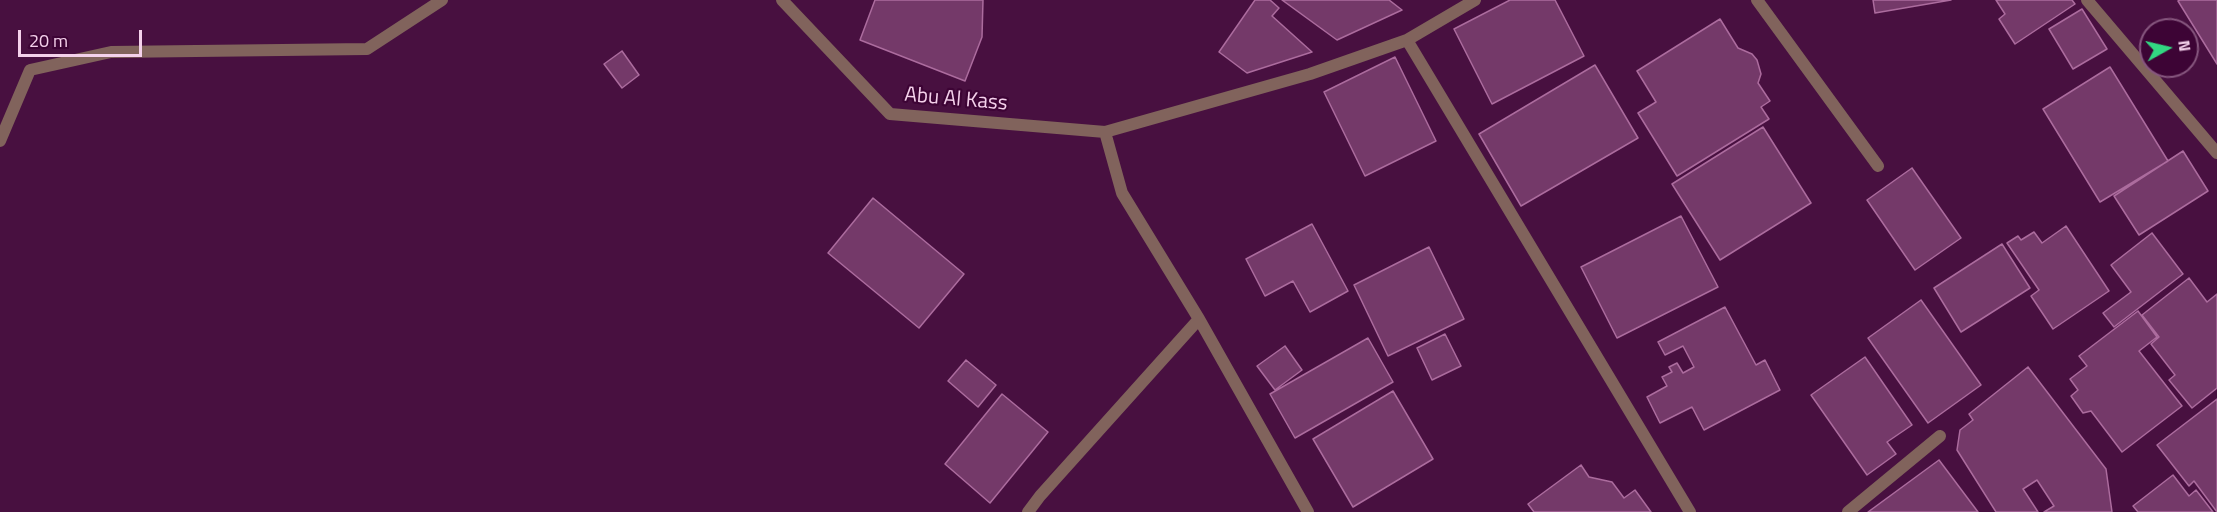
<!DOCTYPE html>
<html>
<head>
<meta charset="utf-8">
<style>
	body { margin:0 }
	#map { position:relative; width:2217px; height:512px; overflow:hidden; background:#481040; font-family:"Titillium Web",sans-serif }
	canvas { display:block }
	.north { position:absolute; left:2139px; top:18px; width:60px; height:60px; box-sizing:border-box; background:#3d0435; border:2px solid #86567e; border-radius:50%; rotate:82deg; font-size:16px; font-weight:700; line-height:24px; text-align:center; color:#f4d1eb }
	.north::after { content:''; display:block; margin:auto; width:21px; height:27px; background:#32d882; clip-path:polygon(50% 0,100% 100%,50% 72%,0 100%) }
	.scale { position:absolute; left:18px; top:30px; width:124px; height:27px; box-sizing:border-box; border:3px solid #f4d1eb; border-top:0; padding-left:8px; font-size:18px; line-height:21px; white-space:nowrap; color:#f4d1eb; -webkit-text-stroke:4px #3d0435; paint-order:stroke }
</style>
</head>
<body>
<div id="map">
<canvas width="2217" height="512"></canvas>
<div class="north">N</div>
<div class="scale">20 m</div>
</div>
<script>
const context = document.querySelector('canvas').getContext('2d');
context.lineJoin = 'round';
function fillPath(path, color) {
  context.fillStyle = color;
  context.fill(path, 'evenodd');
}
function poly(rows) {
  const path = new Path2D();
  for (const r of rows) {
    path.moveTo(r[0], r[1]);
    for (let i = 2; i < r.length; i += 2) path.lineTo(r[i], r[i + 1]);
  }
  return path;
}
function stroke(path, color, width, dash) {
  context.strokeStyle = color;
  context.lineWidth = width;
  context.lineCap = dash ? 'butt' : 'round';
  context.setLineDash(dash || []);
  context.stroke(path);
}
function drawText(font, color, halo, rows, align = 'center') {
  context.font = font + ' "Titillium Web",sans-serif';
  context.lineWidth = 4.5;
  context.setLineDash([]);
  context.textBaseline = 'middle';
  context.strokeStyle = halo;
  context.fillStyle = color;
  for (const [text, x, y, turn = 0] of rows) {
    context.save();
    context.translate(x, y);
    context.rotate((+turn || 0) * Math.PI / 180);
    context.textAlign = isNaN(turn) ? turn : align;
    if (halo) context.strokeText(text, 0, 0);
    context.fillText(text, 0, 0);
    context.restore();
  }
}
const building = poly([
	[875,0,983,0,982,37,965,81,860,40,875,0],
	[1255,0,1270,0,1279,8,1272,16,1312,52,1247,73,1219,52,1255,0],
	[1282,0,1389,0,1402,10,1337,40,1282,0],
	[1510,0,1555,0,1584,56,1492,104,1454,29,1510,0],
	[1873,0,1951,0,1875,13,1873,0],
	[1996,0,2072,0,2075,4,2015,44,1999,19,2005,14,1996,0],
	[2180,0,2217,0,2217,64,2178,1,2180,0],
	[2082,9,2107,49,2073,69,2049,29,2082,9],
	[1720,19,1738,48,1752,54,1757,60,1761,74,1758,83,1770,101,1761,107,1769,119,1677,176,1638,113,1656,102,1637,71,1720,19],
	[622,51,639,75,622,88,604,64,622,51],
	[1395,57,1436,141,1365,176,1324,92,1395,57],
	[1595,65,1638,138,1521,206,1479,134,1595,65],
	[2110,67,2168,161,2100,202,2043,109,2110,67],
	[1763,127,1811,203,1720,260,1672,184,1763,127],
	[2183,151,2208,191,2139,235,2114,196,2183,151],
	[1912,168,1961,238,1915,270,1867,200,1912,168],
	[873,198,964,274,919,328,828,253,873,198],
	[1681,216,1718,287,1617,338,1581,267,1681,216],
	[1312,224,1348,291,1310,312,1293,281,1265,296,1246,259,1312,224],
	[2066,226,2109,291,2053,329,2031,296,2039,290,2007,243,2018,236,2021,240,2034,232,2042,243,2066,226],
	[2152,233,2183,274,2114,327,2103,313,2131,292,2111,265,2152,233],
	[2002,244,2030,288,1961,332,1934,288,2002,244],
	[1429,247,1464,319,1388,356,1354,285,1429,247],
	[2189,278,2207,302,2217,294,2217,388,2192,408,2169,380,2175,375,2151,344,2159,337,2142,315,2189,278],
	[1921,300,1981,385,1928,423,1868,338,1921,300],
	[1725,307,1756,365,1765,360,1780,390,1704,430,1692,407,1660,423,1647,397,1667,386,1662,377,1672,372,1669,367,1677,363,1683,373,1694,367,1683,346,1665,355,1658,342,1725,307],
	[2138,311,2157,337,2139,351,2182,406,2122,452,2091,411,2083,413,2071,396,2078,390,2070,379,2087,366,2079,356,2138,311],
	[1445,334,1461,366,1432,380,1417,348,1445,334],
	[1368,338,1393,382,1295,438,1270,394,1368,338],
	[1285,346,1302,370,1275,390,1257,366,1285,346],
	[1865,357,1912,425,1887,442,1896,454,1867,475,1811,395,1865,357],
	[966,360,996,385,978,407,948,381,966,360],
	[2028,367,2106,469,2112,512,2044,512,2054,506,2037,480,2023,489,2038,512,1996,512,1957,450,1960,430,1973,420,1969,414,2028,367],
	[1393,391,1433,459,1353,507,1313,439,1393,391],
	[1002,394,1048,432,990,503,945,464,1002,394],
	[2217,399,2217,512,2194,481,2189,486,2157,445,2217,399],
	[1939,460,1978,512,1868,512,1939,460],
	[1581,465,1589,477,1612,482,1624,498,1635,490,1651,512,1534,512,1528,504,1581,465],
	[2173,475,2189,496,2196,490,2213,512,2138,512,2133,506,2173,475]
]);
fillPath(building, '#743969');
stroke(building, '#ac6c9e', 1.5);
stroke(poly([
	[1757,0,1878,166]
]), '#81635c', 12);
stroke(poly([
	[782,0,890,114,1105,132,1310,74,1407,40,1475,0],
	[2087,0,2217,153],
	[1407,40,1690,512],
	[1105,132,1122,193,1199,319,1308,512],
	[0,141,30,70,111,52,367,49,442,0],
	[1028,512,1040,496,1199,319],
	[1848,512,1940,436]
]), '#81635c', 12);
drawText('21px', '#f4d1eb', '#3d0435', [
	["Abu Al Kass",956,100,5]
]);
</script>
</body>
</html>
